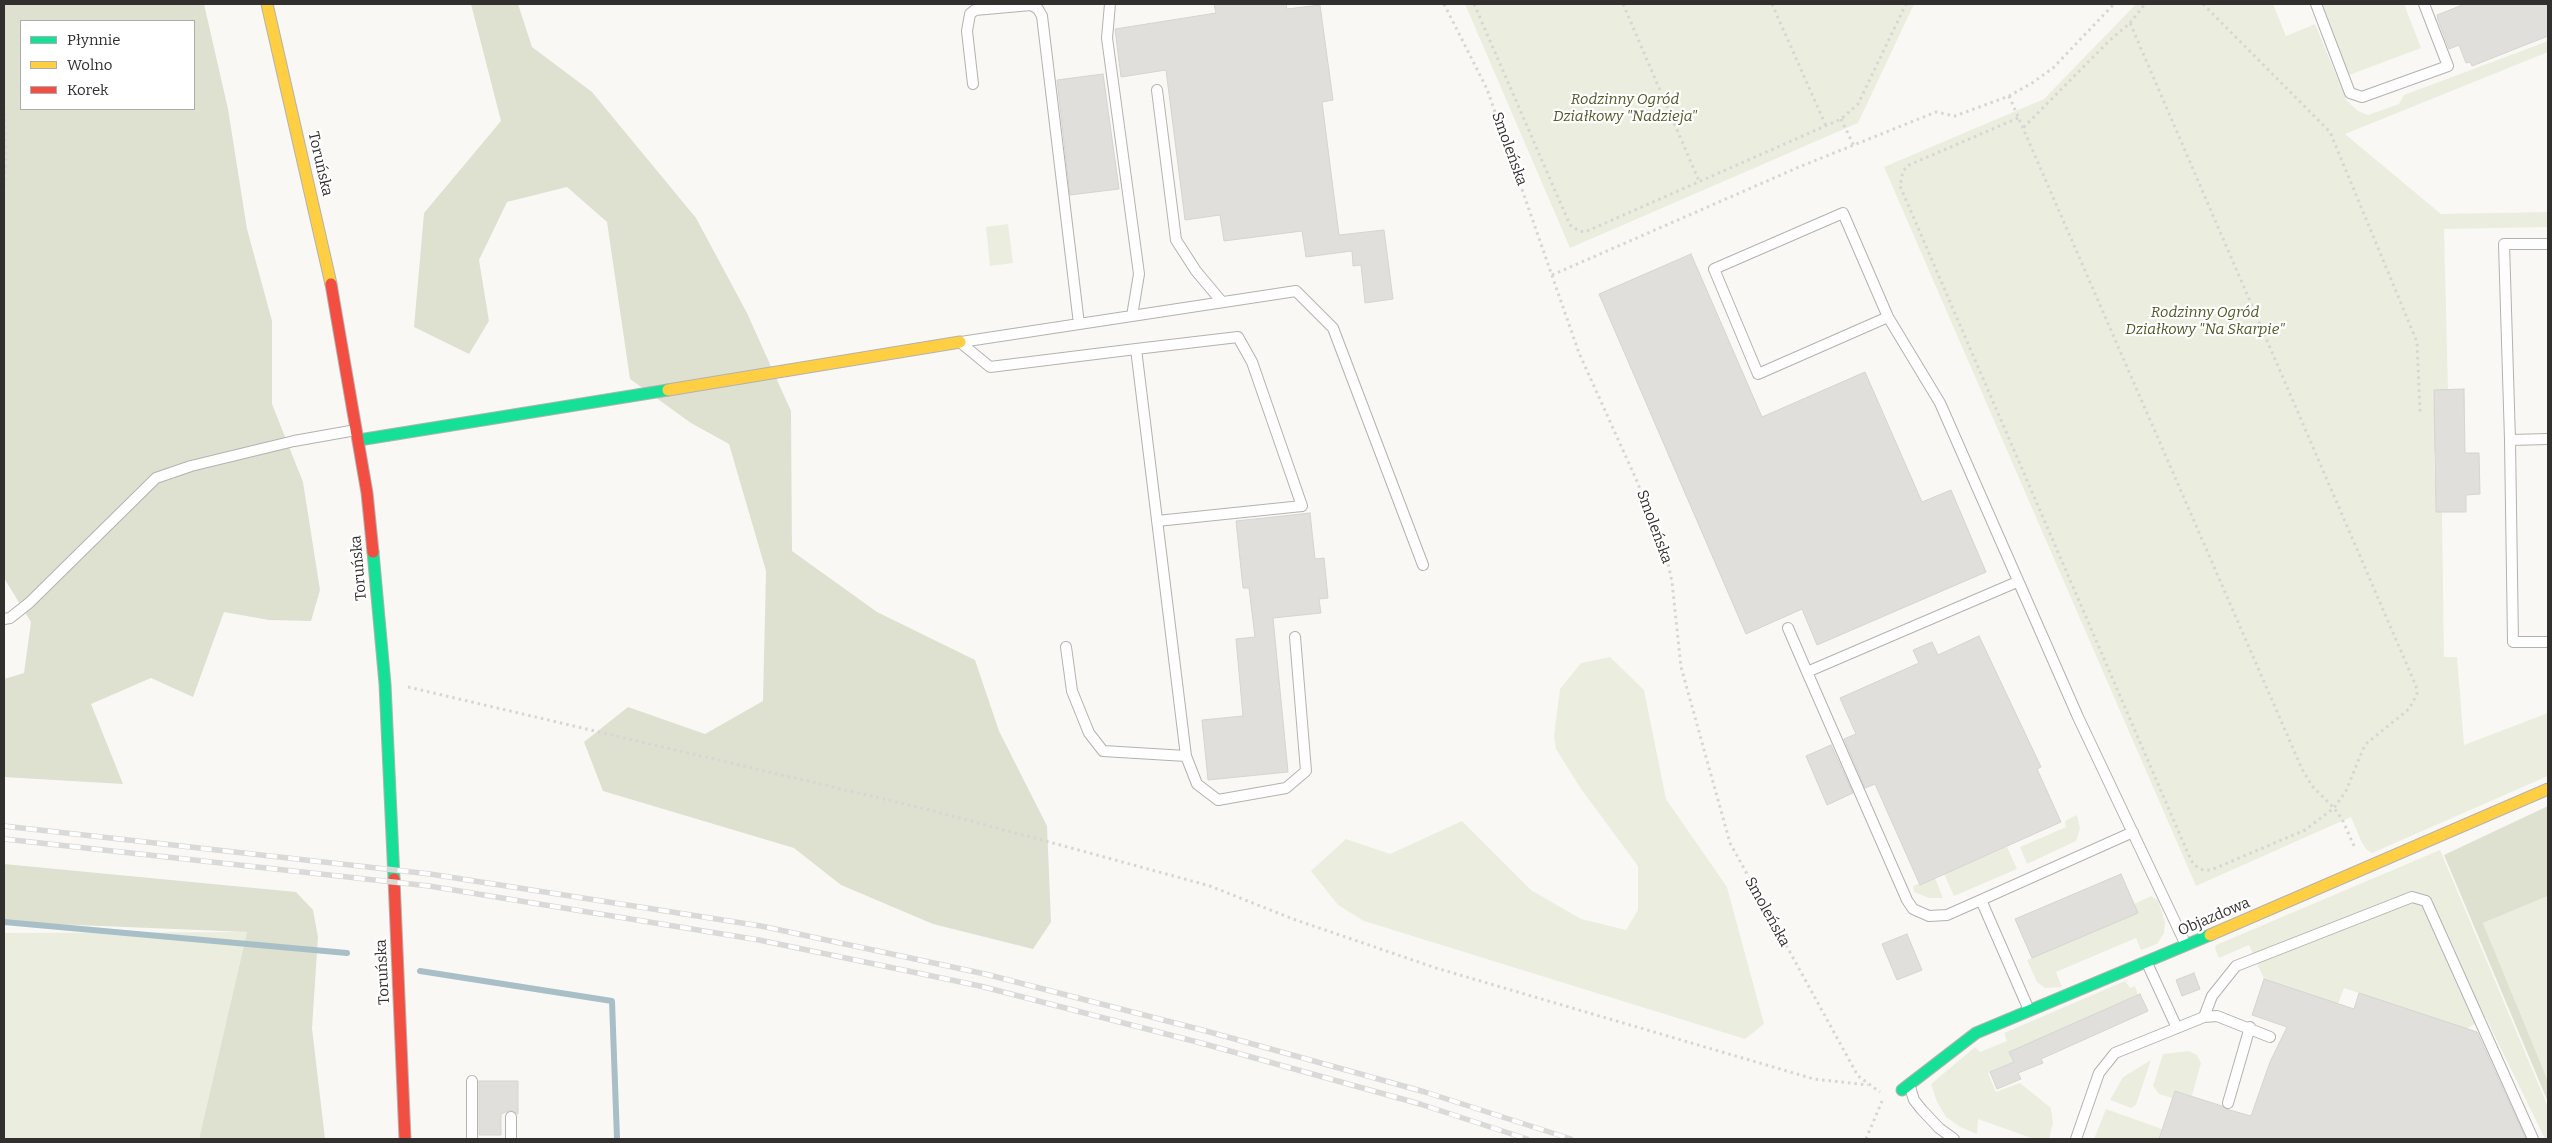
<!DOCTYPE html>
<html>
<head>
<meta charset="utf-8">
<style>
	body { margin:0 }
	#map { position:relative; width:2552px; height:1143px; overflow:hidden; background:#faf8f5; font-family:Bitter,serif }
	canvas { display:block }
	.frame { position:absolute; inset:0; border:5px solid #32302f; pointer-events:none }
	.legend { position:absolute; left:20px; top:20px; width:175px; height:90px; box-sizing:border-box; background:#fff; border:1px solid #adacac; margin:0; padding:6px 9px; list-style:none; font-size:15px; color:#32302f }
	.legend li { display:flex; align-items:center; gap:10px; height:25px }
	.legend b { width:25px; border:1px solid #adacac }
</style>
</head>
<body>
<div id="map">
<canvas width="2552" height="1143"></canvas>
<div class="frame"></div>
<ul class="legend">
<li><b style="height:6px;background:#16e098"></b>Płynnie</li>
<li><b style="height:6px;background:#ffcf43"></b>Wolno</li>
<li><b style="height:6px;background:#f24e42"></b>Korek</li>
</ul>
</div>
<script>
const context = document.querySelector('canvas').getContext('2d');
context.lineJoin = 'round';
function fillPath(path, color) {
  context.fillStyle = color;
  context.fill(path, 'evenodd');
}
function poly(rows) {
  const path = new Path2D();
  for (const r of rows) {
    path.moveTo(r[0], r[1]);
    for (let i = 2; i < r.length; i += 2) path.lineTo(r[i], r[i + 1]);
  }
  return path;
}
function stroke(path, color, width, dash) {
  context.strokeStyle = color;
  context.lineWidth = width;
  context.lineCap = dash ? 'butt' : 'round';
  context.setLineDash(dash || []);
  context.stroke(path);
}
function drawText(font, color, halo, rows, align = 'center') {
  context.font = font + ' Bitter,serif';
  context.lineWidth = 4.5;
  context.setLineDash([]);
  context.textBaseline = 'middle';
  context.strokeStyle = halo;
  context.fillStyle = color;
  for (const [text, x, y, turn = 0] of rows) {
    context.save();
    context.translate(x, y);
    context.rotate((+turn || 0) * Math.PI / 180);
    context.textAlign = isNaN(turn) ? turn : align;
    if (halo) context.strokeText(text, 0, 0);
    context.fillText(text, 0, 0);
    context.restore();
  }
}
fillPath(poly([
	[1465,4,1914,4,1858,123,1570,248],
	[2136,4,2273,4,2286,36,2315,24,2347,101,2358,111,2368,115,2399,104,2404,95,2548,41,2548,52,2345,134,2441,214,2548,212,2548,227,2444,229,2448,390,2434,455,2436,512,2442,512,2444,657,2457,657,2464,745,2548,713,2548,776,2372,853,2367,850,2362,843,2351,817,2196,886,1884,167,2044,99],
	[2322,4,2404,4,2421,48,2349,75],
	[1008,224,1013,263,990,266,986,227],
	[1610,657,1644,690,1666,799,1727,887,1764,1024,1745,1039,1364,921,1338,905,1311,871,1346,839,1390,854,1462,821,1531,890,1581,919,1626,930,1638,910,1638,866,1581,789,1556,749,1554,736,1560,689,1581,663],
	[2077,815,2080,829,2076,841,2027,864,2020,847,2066,827,2065,821],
	[2007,847,2017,869,1954,896,1944,874],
	[2440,850,2548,1107,2548,1139,2545,1139,2486,1018,2466,1029,2344,988,2338,1004,2264,979,2249,945,2219,958,2215,949,2216,945],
	[1935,878,1943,898,1929,898,1914,892,1913,886],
	[2151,896,2158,900,2165,922,2164,933,2157,944,2141,950,2136,938,2056,972,2062,987,2045,988,2037,982,2027,960,2137,913,2134,904],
	[2548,896,2548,1081,2483,923],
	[247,932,199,1139,4,1139,4,933],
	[2125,981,2130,988,2135,986,2138,995,2009,1052,2014,1062,1988,1073,1996,1092,2020,1083,2051,1108,2053,1123,2049,1139,2034,1139,1978,1119,1977,1134,1960,1127,1946,1117,1937,1102,1931,1084,1975,1047,1980,1052,2007,1041,2004,1033],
	[2189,1051,2197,1055,2201,1063,2192,1096,2175,1091,2172,1098,2159,1094,2153,1086,2163,1054],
	[2151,1060,2136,1105,2131,1108,2110,1100,2123,1077],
	[2106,1109,2162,1129,2159,1139,2094,1139]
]), '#ebeede');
fillPath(poly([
	[4,4,204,4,228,109,247,229,272,321,272,404,303,482,320,590,311,621,269,620,224,612,193,697,151,678,91,704,123,784,4,777,4,679,24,673,31,622,4,578],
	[21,21,194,21,194,109,21,109],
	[471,4,518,4,532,47,592,92,696,218,747,313,791,411,792,551,877,612,975,660,999,731,1047,826,1051,922,1033,949,933,924,841,885,794,848,603,791,584,742,628,707,705,734,763,701,766,571,729,444,691,423,630,379,607,222,567,187,507,202,479,260,489,321,469,354,414,327,424,213,501,121],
	[2548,806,2548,896,2483,923,2548,1081,2548,1102,2444,855],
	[4,864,296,892,313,910,318,937,312,1028,325,1139,199,1139,247,932,4,922]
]), '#dee1cf');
stroke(poly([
	[4,922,347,953],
	[420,971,612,1001,617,1139]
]), '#a9bfc7', 6);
const building = poly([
	[1214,4,1286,4,1287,9,1320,5,1333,100,1322,102,1339,235,1384,230,1393,299,1365,303,1361,265,1353,266,1352,251,1306,257,1302,231,1224,241,1220,215,1185,220,1166,70,1121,77,1115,29,1216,13,1214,4],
	[2465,4,2548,4,2548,36,2472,66,2470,62,2466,63,2459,45,2449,49,2438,20,2437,15,2465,4],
	[1103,74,1119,189,1070,195,1057,80,1103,74],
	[1691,254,1762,417,1865,372,1922,502,1951,490,1986,572,1817,645,1802,609,1746,634,1599,294,1691,254],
	[2464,389,2465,453,2479,453,2480,494,2466,495,2466,512,2436,512,2434,390,2464,389],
	[1310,513,1315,559,1324,558,1328,598,1319,599,1321,613,1273,618,1288,772,1208,780,1202,720,1243,716,1236,639,1255,637,1249,588,1243,588,1236,521,1310,513],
	[1979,636,2041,767,2037,769,2061,822,1920,885,1875,784,1865,788,1844,739,1856,734,1840,698,1919,663,1913,650,1932,642,1938,655,1979,636],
	[1831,745,1853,793,1827,805,1806,756,1831,745],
	[2121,874,2138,913,2032,958,2015,919,2121,874],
	[1907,934,1922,970,1897,980,1882,944,1907,934],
	[2194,973,2200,989,2182,996,2176,980,2194,973],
	[2264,979,2354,1009,2359,993,2477,1032,2526,1139,2159,1139,2175,1091,2222,1106,2226,1109,2251,1116,2270,1062,2287,1027,2252,1015,2264,979],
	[2140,994,2148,1011,2041,1059,2043,1063,2018,1073,2021,1079,1997,1089,1990,1072,2014,1062,2009,1052,2140,994],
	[479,1081,518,1081,518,1114,511,1110,501,1114,501,1135,479,1135,479,1081]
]);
fillPath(building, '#e0dfdc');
stroke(building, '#d5d4d1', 1);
const lane = poly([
	[1110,4,1107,38,1139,274,1132,316],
	[2316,4,2350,93,2362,97,2448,66,2424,4],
	[973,84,967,31,970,14,975,10,1031,5,1038,9,1042,16,1079,324],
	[1157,90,1176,240,1196,271,1222,302],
	[1888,317,1758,374,1714,269,1843,213,1888,317,1940,403,2078,717,2186,945],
	[961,342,1296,291,1333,328,1423,565],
	[961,343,990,367,1136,349,1186,756,1197,784,1218,800,1286,788,1306,771,1295,637],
	[1136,349,1238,337,1252,362,1302,506,1157,521],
	[2548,439,2510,440,2513,642,2548,642],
	[2510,440,2504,244,2548,244],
	[4,619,10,618,29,603,156,478,191,466,294,441,356,430],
	[1788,628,1807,672],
	[1066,647,1072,691,1089,733,1103,751,1186,756],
	[1981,900,1947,915,1929,916,1913,909,1907,900,1807,672,2017,582],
	[2147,963,2177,1028],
	[2029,1010,1981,900,2133,832],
	[2204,1017,2212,996,2236,966,2412,897,2426,901,2533,1139],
	[472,1081,472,1139],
	[1910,1087,1914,1100,1922,1110,1939,1128,1954,1139],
	[2228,1103,2250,1027],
	[511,1117,511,1139],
	[2076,1139,2099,1073,2115,1053,2204,1017,2217,1016,2270,1037]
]);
const fast = poly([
	[359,440,668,390],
	[373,552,385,684,394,879],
	[1902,1090,1976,1033,2210,935]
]);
const slow = poly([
	[267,4,331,284],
	[668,390,960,342],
	[2210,935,2548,789]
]);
const jam = poly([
	[331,284,367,493,373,552],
	[394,879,405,1139]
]);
stroke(lane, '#b4b2b0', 12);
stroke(fast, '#b4b2b0', 13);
stroke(slow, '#b4b2b0', 13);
stroke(jam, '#b4b2b0', 13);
stroke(poly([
	[1444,4,1487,89,1579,353,1636,479,1665,550,1672,582,1681,667,1730,843,1858,1076,1880,1092],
	[1474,4,1570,225,1579,231,1585,232,1841,119,1858,104,1906,4],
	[1623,4,1699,181],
	[1772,4,1826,126],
	[2203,4,2330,132,2417,342,2420,412],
	[2130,23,2145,4],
	[2009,96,2302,769,2312,786,2334,808,2342,819,2355,848],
	[4,100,6,160,4,188],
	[2018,118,1909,165,1903,171,1900,186,2190,858,2194,865,2203,870,2211,870,2305,830,2334,808,2346,791,2363,749,2367,743,2409,709,2417,694,2416,686,2130,23,2109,41,2023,128],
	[1841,119,1854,146],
	[1552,275,1799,167,1936,112,1955,116,2009,96,2032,83,2053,68,2114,4],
	[408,687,922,808,1064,846,1210,886,1293,919,1436,968,1814,1079,1868,1085],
	[1866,1139,1882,1101]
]), '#d7d6d5', 3, [2.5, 4]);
stroke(lane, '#fefefe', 10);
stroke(fast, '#16e098', 11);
stroke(slow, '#ffcf43', 11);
stroke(jam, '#f24e42', 11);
const rail = poly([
	[4,826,430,874,761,926,985,974,1206,1031,1425,1092,1571,1139],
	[4,839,429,886,759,940,980,986,1201,1043,1420,1104,1527,1139]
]);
stroke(rail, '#d9d9d7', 5.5);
stroke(rail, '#fff', 4, [11]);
drawText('italic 15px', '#515929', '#fff', [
	["Rodzinny Ogród",1625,100],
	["Działkowy \"Nadzieja\"",1625,117],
	["Rodzinny Ogród",2205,313],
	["Działkowy \"Na Skarpie\"",2205,330]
]);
drawText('15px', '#32302f', '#fff', [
	["Smoleńska",1509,149,70],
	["Toruńska",320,164,77],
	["Smoleńska",1654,527,70],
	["Toruńska",359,568,-95],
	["Smoleńska",1767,912,61],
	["Objazdowa",2214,917,-23],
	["Toruńska",383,972,-93]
]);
</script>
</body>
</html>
